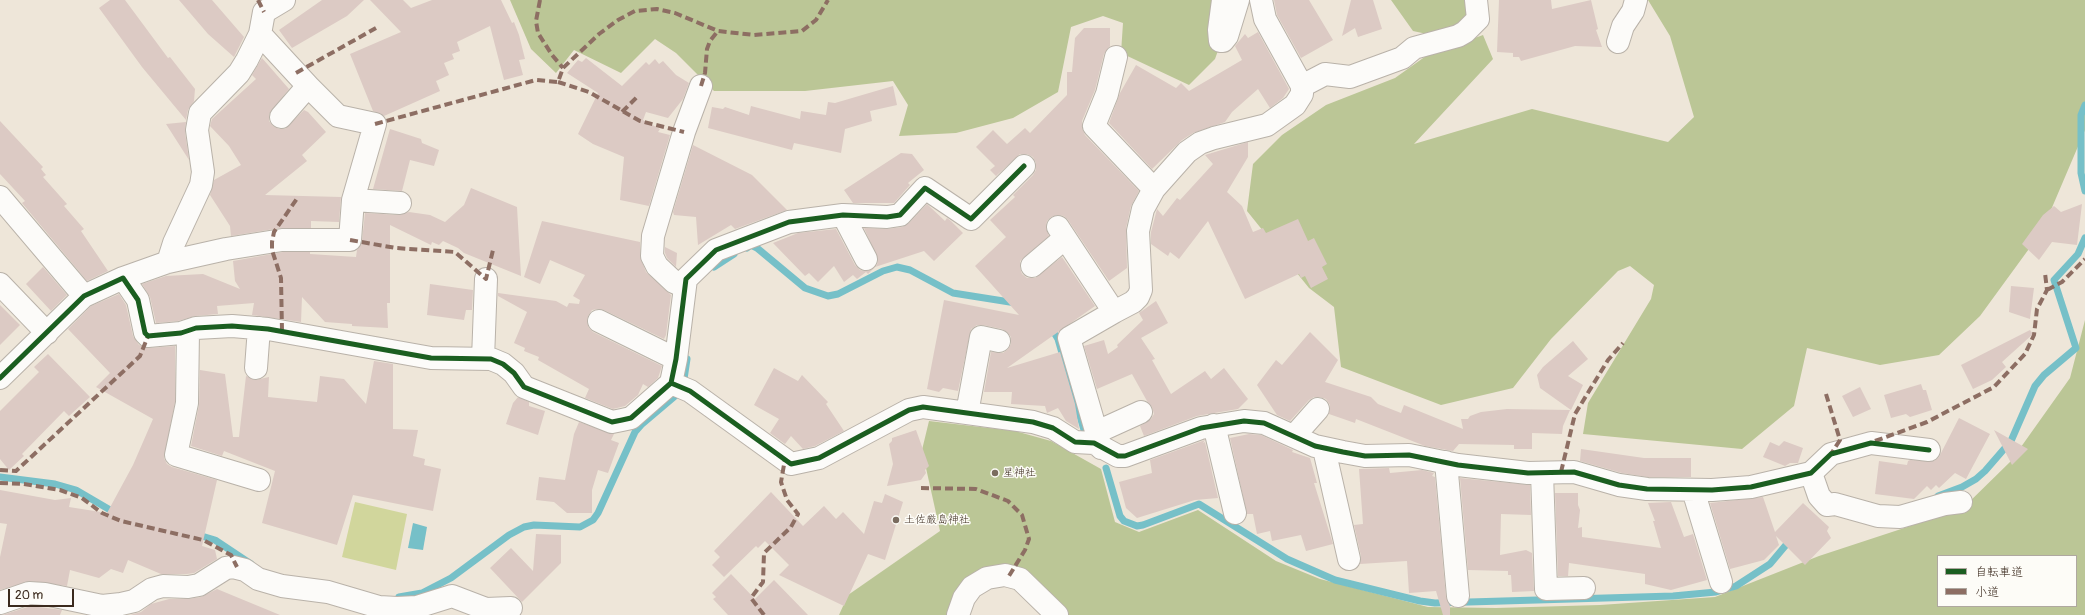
<!DOCTYPE html>
<html>
<head>
<meta charset="utf-8">
<style>
	body { margin:0 }
	#map { position:relative; width:2085px; height:615px; overflow:hidden; background:#eee6d9; font-family:Pangolin,"Klee One",sans-serif }
	canvas { display:block }
	.legend { position:absolute; left:1937px; top:555px; width:140px; height:52px; box-sizing:border-box; background:#fdfcf7; border:1px solid #afa8a0; margin:0; padding:5px 7px; list-style:none; font-size:12px; color:#3b2a1e }
	.legend li { display:flex; align-items:center; gap:8px; height:20px }
	.legend b { width:20px; border:1px solid #afa8a0 }
	.scale { position:absolute; left:8px; top:589px; width:66px; height:18px; box-sizing:border-box; border:2px solid #3b2a1e; border-top:0; padding-left:5px; font-size:12px; line-height:14px; white-space:nowrap; color:#3b2a1e; -webkit-text-stroke:3px #fdfcf7; paint-order:stroke }
</style>
</head>
<body>
<div id="map">
<canvas width="2085" height="615"></canvas>
<ul class="legend">
<li><b style="height:5px;background:#1b5e20"></b>自転車道</li>
<li><b style="height:5px;background:#8d6e63"></b>小道</li>
</ul>
<div class="scale">20 m</div>
</div>
<script>
const context = document.querySelector('canvas').getContext('2d');
context.lineJoin = 'round';
function fillPath(path, color) {
  context.fillStyle = color;
  context.fill(path, 'evenodd');
}
function poly(rows) {
  const path = new Path2D();
  for (const r of rows) {
    path.moveTo(r[0], r[1]);
    for (let i = 2; i < r.length; i += 2) path.lineTo(r[i], r[i + 1]);
  }
  return path;
}
function stroke(path, color, width, dash) {
  context.strokeStyle = color;
  context.lineWidth = width;
  context.lineCap = dash ? 'butt' : 'round';
  context.setLineDash(dash || []);
  context.stroke(path);
}
function drawText(font, color, halo, rows, align = 'center') {
  context.font = font + ' Pangolin,"Klee One",sans-serif';
  context.lineWidth = 3;
  context.setLineDash([]);
  context.textBaseline = 'middle';
  context.strokeStyle = halo;
  context.fillStyle = color;
  for (const [text, x, y, turn = 0] of rows) {
    context.save();
    context.translate(x, y);
    context.rotate((+turn || 0) * Math.PI / 180);
    context.textAlign = isNaN(turn) ? turn : align;
    if (halo) context.strokeText(text, 0, 0);
    context.fillText(text, 0, 0);
    context.restore();
  }
}
fillPath(poly([
	[355,502,407,514,396,570,342,557]
]), '#d1d69c');
fillPath(poly([
	[510,0,1236,0,1215,59,1189,85,1121,53,1123,23,1103,16,1071,27,1058,92,1013,118,956,133,899,136,908,105,893,81,805,91,714,91,676,53,655,39,621,73,574,50,556,73,531,49],
	[1391,0,1473,0,1472,15,1457,29,1427,34,1413,31],
	[1648,0,2085,0,2085,130,2042,231,1980,316,1939,355,1880,365,1807,348,1794,406,1742,449,1583,434,1588,403,1651,299,1654,285,1630,266,1618,271,1551,339,1513,388,1441,405,1341,367,1334,307,1309,288,1247,211,1253,164,1282,135,1326,105,1395,78,1426,56,1483,35,1493,59,1414,144,1532,109,1668,142,1694,117,1670,36],
	[2085,320,2085,615,1067,615,1019,567,992,568,950,615,839,615,848,595,940,531,922,450,929,421,1015,431,1051,441,1101,469,1115,522,1139,532,1198,510,1276,561,1320,579,1428,607,1496,608,1600,605,1715,597,1819,556,1962,509,2011,461,2070,378],
	[1938,556,2076,556,2076,606,1938,606]
]), '#bbc696');
fillPath(poly([
	[413,523,427,527,423,550,408,548]
]), '#76c0c8');
stroke(poly([
	[2085,105,2081,115,2081,173,2085,191],
	[747,248,751,245,757,248,805,288,828,296,838,294,883,271,897,267,910,270,953,293,1016,303],
	[714,267,734,254],
	[1050,326,1058,339,1084,430],
	[1106,468,1120,516,1124,521,1137,526,1143,525,1199,504,1287,559,1335,580,1420,601,1435,603,1673,596,1716,592,1736,586,1770,564,1791,539],
	[0,477,55,484,76,490,117,514],
	[1938,496,1962,487,1976,479,1985,471,2011,441,2035,386,2044,375,2076,348,2054,280,2078,254,2085,238],
	[195,534,215,540,251,564],
	[399,597,422,593,451,578,509,535,524,527,534,525,580,527,593,520,598,513,635,432,642,424,675,396,684,379,687,359]
]), '#76c0c8', 7);
fillPath(poly([
	[110,0,125,0,168,58,170,57,195,89,194,101,188,110,186,120,142,67,99,8],
	[179,0,212,0,244,37,234,57,208,34],
	[322,0,364,0,347,16,292,48,279,30],
	[370,0,403,0,411,8,432,0,501,0,512,23,514,22,519,35,525,59,519,60,523,75,504,80,490,26,457,42,460,51,452,54,454,59,444,63,449,75,436,81,440,91,384,116,373,111,350,54,401,32],
	[1274,0,1309,0,1333,40,1301,58,1277,15],
	[1351,0,1373,0,1382,29,1358,37,1355,28,1342,36],
	[1499,0,1551,0,1552,9,1591,0,1598,29,1596,30,1602,47,1575,46,1521,61,1519,57,1513,57,1513,53,1497,52],
	[1084,28,1110,28,1110,46,1104,54,1095,90,1082,121,1082,128,1085,135,1139,191,1131,206,1126,228,1127,268,1109,281,1068,220,1064,216,1058,215,1051,217,1047,221,1046,227,1049,236,1020,261,1020,268,1022,274,1027,278,1035,278,1062,257,1095,306,1007,368,1060,352,1075,404,1079,429,1066,421,1058,408,1047,413,1045,406,1011,404,1012,392,984,392,991,352,1003,353,1008,349,1011,344,1011,337,1007,332,1002,329,983,325,977,325,971,329,958,391,943,388,939,392,927,389,944,300,1019,315,975,266,1006,237,990,220,1015,197,1013,195,1033,175,1036,170,1036,163,1033,157,1027,154,1020,154,996,176,990,170,995,166,976,147,993,130,1007,144,1025,128,1030,133,1067,95,1067,72,1072,72,1075,38],
	[1258,32,1289,89,1283,98,1270,108,1258,89,1232,112,1225,122,1193,133,1182,140,1152,169,1109,123,1120,93,1136,65,1176,88,1181,83,1189,91,1242,60,1235,46,1245,34,1248,38],
	[262,58,289,89,269,114,269,121,273,126,279,129,285,129,304,110,308,112,326,132,302,155,307,161,265,195,341,197,339,222,311,221,311,228,280,228,231,236,230,226,210,195,214,180,241,165,229,146,210,126,212,119,256,79,252,75],
	[586,58,622,86,646,62,649,65,655,59,659,64,663,61,676,75,689,83,683,99,668,118,646,112,643,120,660,129,658,132,670,135,649,206,620,200,624,157,593,144,578,134,598,93,567,73,578,60,582,62],
	[893,86,897,105,870,111,872,121,845,129,841,153,794,143,792,150,708,128,712,107,723,109,725,107,749,115,751,106,800,119,801,111,826,115,828,102,835,103],
	[0,121,43,167,41,169,46,175,43,177,67,204,64,206,84,229,81,231,108,271,87,281,22,203,25,201,0,174],
	[186,122,185,132,189,160,166,124],
	[390,129,421,139,422,143,439,150,434,166,410,160,402,191,373,189],
	[1248,142,1248,157,1227,192,1242,206,1253,232,1263,228,1266,233,1298,219,1308,241,1314,238,1327,264,1322,267,1328,279,1311,288,1305,276,1301,278,1299,274,1245,299,1208,221,1179,259,1170,252,1168,256,1151,244,1151,232,1157,209,1163,216,1177,198,1180,200,1213,164,1205,155],
	[693,145,752,175,787,210,735,229,731,225,698,245,696,217,674,215,673,212],
	[901,153,912,154,924,170,908,183,910,185,894,203,853,203,844,190],
	[471,188,517,207,521,276,464,253,458,248,443,241,439,245,432,242,431,245,390,225,390,303,387,303,388,328,352,326,352,324,325,322,302,297,301,322,252,315,254,303,217,306,218,314,195,316,178,321,156,323,150,297,142,284,166,276,203,274,240,289,235,281,233,261,283,252,310,252,310,254,356,257,357,250,362,241,365,213,399,215,409,212,430,215,445,222,464,205],
	[927,204,945,221,947,218,951,221,963,233,934,261,924,251,875,267,868,274,866,272,857,279,853,275,844,282,834,266,818,282,809,273,805,276,773,243,798,233,836,229,855,265,860,270,865,271,871,270,877,265,878,259,864,228,887,229,902,227,909,223],
	[2082,204,2077,245,2052,242,2039,260,2022,244,2043,215,2054,206,2061,212],
	[542,221,640,242,640,256,646,272,671,295,666,335,664,339,604,310,598,309,592,310,588,316,587,322,589,328,593,332,662,366,658,378,648,387,643,384,638,395,625,406,613,409,585,398,589,389,538,360,539,357,524,351,525,348,514,343,527,312,498,296,498,293,556,301,567,307,569,303,579,304,580,300,573,296,585,275,550,260,540,284,524,277],
	[665,247,677,253,676,267,667,258,665,253],
	[43,267,67,295,51,311,26,284],
	[430,284,473,290,472,310,466,310,464,320,427,315],
	[2011,286,2034,288,2030,319,2009,312],
	[119,294,126,305,133,336,139,345,149,348,175,346,175,402,164,458,167,464,172,467,217,480,202,546,215,550,217,559,194,573,187,574,161,574,128,560,123,573,111,569,99,578,70,570,67,586,30,581,0,590,0,557,7,524,0,523,0,490,55,500,71,498,69,507,107,513,133,465,153,419,96,387,110,373,68,329,91,306],
	[1156,301,1168,323,1141,338,1155,359,1152,360,1171,394,1205,371,1211,379,1224,368,1248,399,1238,409,1197,416,1144,436,1140,426,1151,419,1154,414,1152,407,1147,401,1132,374,1097,389,1084,346,1104,340,1108,354,1118,347,1117,345,1143,320,1139,313],
	[0,305,20,325,0,345],
	[2030,330,2033,334,2002,362,2006,367,1992,380,1973,389,1961,365],
	[1310,332,1338,360,1325,382,1371,397,1378,404,1401,413,1404,405,1463,429,1461,419,1468,419,1470,416,1481,412,1507,409,1570,410,1563,426,1562,434,1532,433,1532,449,1514,449,1514,445,1459,444,1453,451,1425,446,1356,419,1355,423,1329,414,1330,405,1326,399,1320,397,1314,397,1309,400,1290,421,1277,415,1257,385,1276,360,1282,365],
	[1573,341,1588,359,1568,376,1583,385,1571,410,1540,388,1537,375,1543,367],
	[48,354,90,397,69,416,64,411,22,454,24,456,9,470,0,459,0,411,39,372,34,367],
	[374,361,393,364,393,429,418,430,413,456,425,459,424,465,441,469,433,511,353,495,337,545,262,523,275,471,224,451,222,456,191,446,199,405,200,370,225,374,233,437,239,437,246,376,255,380,269,377,268,397,317,402,320,376,344,379,366,404],
	[774,368,798,381,802,375,828,402,826,404,844,431,815,446,803,449,791,436,785,444,770,433,779,419,754,405],
	[1921,384,1923,390,1926,390,1932,410,1910,417,1906,414,1891,418,1884,395],
	[1860,387,1871,409,1853,417,1842,396],
	[518,397,529,402,529,406,545,411,538,435,506,424,513,403],
	[1959,418,1990,434,1966,479,1955,473,1939,488,1936,485,1931,490,1927,486,1914,499,1875,494,1879,461,1907,465,1908,461,1910,460,1934,461,1939,457],
	[579,422,614,434,611,440,619,443,608,473,598,470,592,490,592,513,567,513,554,502,536,500,539,477,565,480,574,434],
	[916,430,929,466,925,470,926,473,921,480,887,486,893,464,889,444,892,441,892,438],
	[1994,430,2028,449,2012,465],
	[1249,434,1261,435,1293,450,1292,452,1310,458,1317,483,1314,483,1333,544,1306,551,1301,535,1272,541,1270,531,1257,534,1253,514,1247,514,1230,438],
	[1205,440,1203,443,1205,442,1218,498,1195,500,1137,518,1126,508,1119,482,1152,473,1150,460],
	[1784,441,1803,448,1798,463,1790,463,1785,466,1763,457,1770,442,1779,446],
	[1581,449,1644,458,1691,458,1691,477,1648,477,1622,473,1580,461],
	[1389,468,1390,473,1422,470,1434,473,1432,476,1435,477,1446,597,1450,606,1450,615,1443,615,1436,591,1409,593,1407,561,1360,564,1361,556,1354,525,1363,524,1359,469],
	[1460,478,1530,485,1531,515,1501,514,1500,555,1526,550,1532,553,1534,591,1512,592,1511,575,1508,575,1508,571,1468,570],
	[771,492,803,526,824,506,836,519,843,512,864,534,874,501,882,503,885,494,903,502,885,560,868,554,844,606,779,575,789,565,765,541,758,548,756,546,724,577,712,565,720,557,714,551],
	[1555,493,1578,493,1578,505,1580,510,1578,528,1582,527,1582,537,1661,548,1653,521,1655,521,1648,503,1671,502,1684,537,1693,534,1707,580,1671,590,1645,584,1645,574,1569,563,1568,576,1558,576],
	[1763,497,1775,532,1803,503,1829,527,1827,531,1831,538,1805,565,1776,536,1779,545,1764,560,1730,569,1710,503],
	[536,534,561,535,561,563,522,602,490,568,511,548,533,571],
	[731,574,755,599,774,580,808,615,728,615,713,599,716,597,712,593],
	[217,589,280,615,130,615,141,612,151,604,169,599,188,599,201,597],
	[31,606,62,610,60,615,2,615]
]), '#dccac4');
const minor = poly([
	[1223,0,1219,30,1220,41,1223,41,1227,36,1238,0],
	[260,34,308,86,281,117],
	[1618,42,1623,26,1633,11,1636,0],
	[1116,57,1107,94,1094,126,1154,189],
	[1302,86,1325,74,1350,77,1402,58,1414,48,1458,36,1465,32,1478,19,1476,0],
	[0,197,84,296],
	[353,200,400,203],
	[843,215,866,259],
	[1058,227,1114,312,1069,338,1101,448],
	[168,262,174,243,201,185,203,172,197,130,200,113,239,73,247,60,260,34,264,12,284,0],
	[1032,266,1065,238],
	[123,278,168,262,226,249,282,240,350,240,353,200,375,124,338,116,308,86],
	[0,284,47,333],
	[685,287,674,282,657,266,652,256,653,236,684,132,701,86],
	[1114,312,1133,302,1138,297,1141,290,1138,231,1143,209,1154,189,1187,152,1200,143,1214,138,1267,125,1295,105,1302,94,1302,86,1265,19,1261,0],
	[599,321,676,359],
	[188,331,187,403,176,455,259,480],
	[483,359,486,279],
	[256,368,259,328],
	[0,378,84,296,123,278,138,300,145,333,148,336,181,333,196,328,232,326,268,329,431,358,491,359,503,364,514,373,524,387,612,422,622,420,631,418,671,383,676,359,686,279,716,250,789,222,843,215,887,217,900,215,925,188,971,219,1024,166],
	[671,383,690,391,791,464,819,458,909,410,923,407,1033,422,1053,428,1075,442,1094,443,1118,456,1125,456,1201,428,1244,421,1264,423,1315,446,1343,452,1365,456,1409,455,1458,465,1528,473,1574,472,1619,485,1647,489,1712,490,1751,487,1811,473,1831,454,1871,443,1929,450],
	[967,413,981,337,999,341],
	[1214,425,1235,513],
	[1097,432,1141,412],
	[1294,436,1318,409],
	[1324,449,1349,559],
	[1446,462,1458,596],
	[1542,473,1546,589,1584,588],
	[1811,473,1819,496,1827,505,1835,504,1878,516,1900,517,1945,504,1961,502],
	[1693,490,1721,582],
	[0,603,29,593,45,594,102,606,121,604,134,601,152,589,163,586,188,587,199,585,226,568,233,567,245,570,258,579,282,586,328,592,379,607,397,608,417,607,452,596,486,609,511,608],
	[958,615,964,598,972,587,987,578,1005,575,1020,579,1057,615]
]);
stroke(minor, '#b9b2a9', 24);
stroke(minor, '#fcfbf9', 22);
stroke(poly([
	[258,0,264,12],
	[540,0,536,21,538,33,552,55,563,68],
	[296,73,376,28],
	[558,82,589,92,640,121,684,132],
	[701,86,705,73,707,49,710,41,718,31],
	[622,112,638,96],
	[375,124,536,80,558,82,563,68,599,34,618,20,635,11,657,9,675,13,718,31,754,35,802,31,816,20,828,0],
	[350,240,396,248,455,252,486,279,493,250],
	[2047,290,2062,282,2085,259],
	[282,331,281,278,272,250,272,242,274,232,298,197],
	[1826,394,1840,440,1831,454],
	[1875,441,1927,422,1994,387,2025,354,2034,335,2037,309,2047,290,2045,273],
	[0,470,16,471,140,356,148,336],
	[1561,472,1575,414,1608,360,1623,343],
	[0,483,24,484,60,490,82,498,102,513,121,521,203,540,231,555,237,567],
	[921,488,976,489,1008,501,1022,515,1029,539,1025,550,1009,576],
	[764,615,751,598,763,582,764,553,791,527,798,514,787,500,781,482,785,459]
]), '#8d6e63', 4, [8, 4]);
stroke(poly([
	[0,378,84,296,123,278,138,300,145,333,148,336,181,333,196,328,232,326,268,329,431,358,491,359,503,364,514,373,524,387,612,422,622,420,631,418,671,383,676,359,686,279,716,250,789,222,843,215,887,217,900,215,925,188,971,219,1024,166],
	[671,383,690,391,791,464,819,458,909,410,923,407,1033,422,1053,428,1075,442,1094,443,1118,456,1125,456,1201,428,1244,421,1264,423,1315,446,1343,452,1365,456,1409,455,1458,465,1528,473,1574,472,1619,485,1647,489,1712,490,1751,487,1811,473,1831,454,1871,443,1929,450]
]), '#1b5e20', 5);
for (const [x, y, r, color] of [
	[995,473,4,"#7a6c5f"],
	[896,520,4,"#7a6c5f"]
]) {
  const dot = new Path2D();
  dot.arc(x, y, r, 0, 2 * Math.PI);
  context.fillStyle = color;
  context.fill(dot);
  stroke(dot, '#fdfcf7', 1.5);
}
drawText('11px', '#3b2a1e', '#fdfcf7', [
	["星神社",1003,473],
	["土佐厳島神社",904,520]
], 'left');
</script>
</body>
</html>
